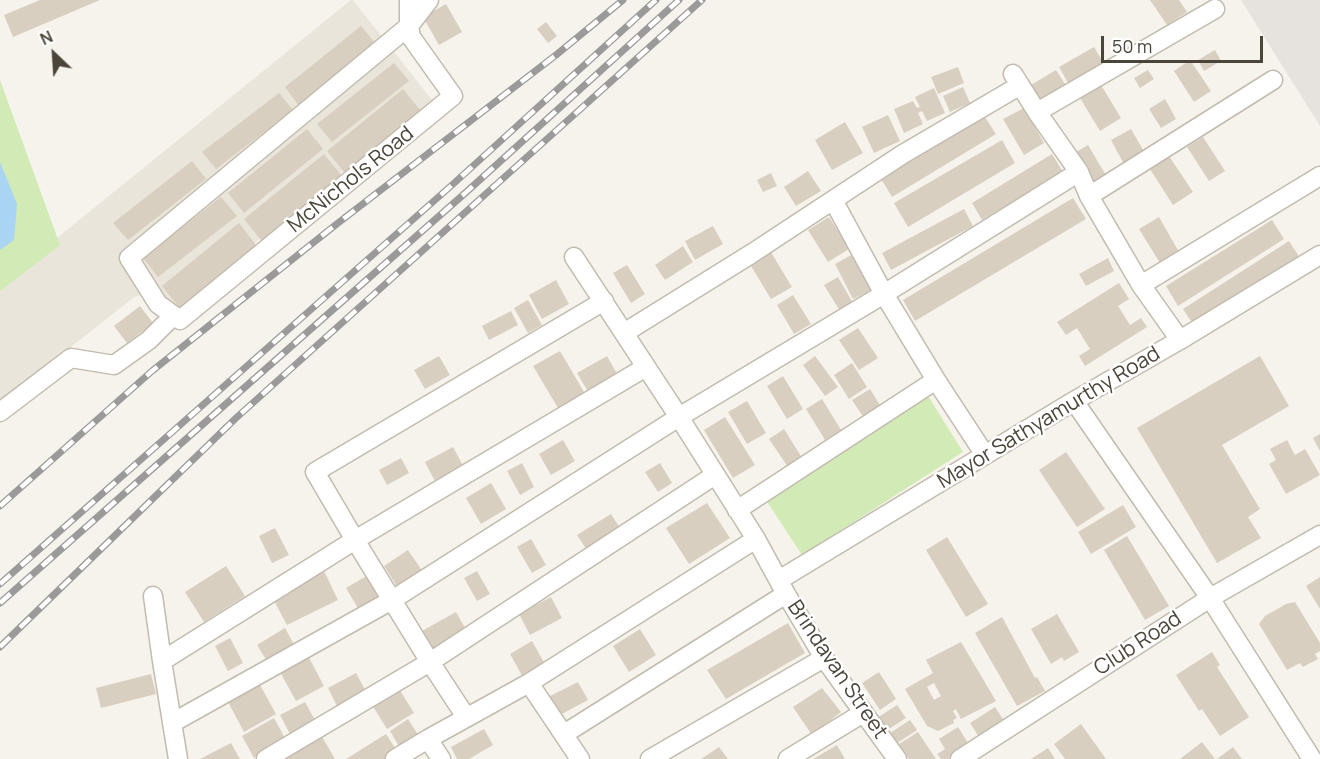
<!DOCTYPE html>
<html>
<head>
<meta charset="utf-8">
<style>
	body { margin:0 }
	#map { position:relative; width:1320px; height:759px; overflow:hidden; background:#f6f3ec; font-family:Manrope,sans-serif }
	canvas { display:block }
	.north { position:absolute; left:24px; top:24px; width:60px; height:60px; -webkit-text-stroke:4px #fff; paint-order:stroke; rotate:335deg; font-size:16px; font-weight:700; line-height:24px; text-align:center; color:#4b4439 }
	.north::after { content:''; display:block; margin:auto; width:21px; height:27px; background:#4b4439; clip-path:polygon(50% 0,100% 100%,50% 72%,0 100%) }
	.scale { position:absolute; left:1101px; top:36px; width:162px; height:27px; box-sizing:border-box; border:3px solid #4b4439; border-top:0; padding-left:8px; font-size:18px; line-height:21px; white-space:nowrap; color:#4b4439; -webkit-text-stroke:4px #fff; paint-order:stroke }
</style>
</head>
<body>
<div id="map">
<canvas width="1320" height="759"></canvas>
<div class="north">N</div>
<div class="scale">50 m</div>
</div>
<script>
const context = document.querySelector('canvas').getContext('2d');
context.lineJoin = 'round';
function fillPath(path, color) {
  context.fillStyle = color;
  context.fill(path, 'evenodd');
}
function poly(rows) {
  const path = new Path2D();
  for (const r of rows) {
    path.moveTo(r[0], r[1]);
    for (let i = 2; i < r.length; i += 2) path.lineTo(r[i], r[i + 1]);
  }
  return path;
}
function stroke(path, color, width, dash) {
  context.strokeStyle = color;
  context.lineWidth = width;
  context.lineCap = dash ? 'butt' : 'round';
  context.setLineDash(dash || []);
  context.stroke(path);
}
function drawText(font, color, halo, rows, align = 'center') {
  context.font = font + ' Manrope,sans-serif';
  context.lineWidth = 5;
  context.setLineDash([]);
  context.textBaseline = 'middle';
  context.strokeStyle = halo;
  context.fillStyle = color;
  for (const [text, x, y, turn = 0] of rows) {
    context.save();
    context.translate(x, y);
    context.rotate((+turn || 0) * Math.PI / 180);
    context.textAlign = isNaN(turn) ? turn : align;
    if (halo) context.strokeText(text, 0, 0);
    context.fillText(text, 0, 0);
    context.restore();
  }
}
fillPath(poly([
	[351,0,353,0,432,100,175,307,155,288,133,298,0,403,0,282,52,242]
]), '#eae5da');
fillPath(poly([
	[1241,0,1320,0,1320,126]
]), '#e6e2dd');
fillPath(poly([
	[0,80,60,245,0,291],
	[923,388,963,452,802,555,762,494]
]), '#d2eab5');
fillPath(poly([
	[0,162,17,204,14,240,0,250]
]), '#a9d4f2');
fillPath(poly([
	[40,0,100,0,13,37,4,15],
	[1150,0,1179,0,1187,12,1167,25],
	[446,4,462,32,439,45,423,17],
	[546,22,557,36,548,43,537,29],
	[361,26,376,44,299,106,285,87],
	[1094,47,1106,67,1071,88,1059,67],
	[1215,50,1221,61,1204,71,1198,60],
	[1190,60,1211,91,1194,102,1174,71],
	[394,63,409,81,332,142,317,124],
	[958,67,964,83,938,94,931,77],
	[1056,70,1067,87,1036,106,1026,88],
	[1148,70,1154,79,1140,88,1134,78],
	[1101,85,1121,118,1100,131,1080,98],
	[963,87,970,103,950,112,943,96],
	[934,88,945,113,927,121,922,111,918,113,923,124,904,133,894,109,913,101,917,108,920,107,915,97],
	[403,89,424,115,348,177,327,151],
	[279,93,293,110,216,169,202,152],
	[1165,99,1176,119,1161,128,1149,109],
	[1024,108,1044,143,1024,155,1003,119],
	[983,114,996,134,892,197,880,177],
	[888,115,900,141,874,153,862,127],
	[845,122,863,153,832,170,815,140],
	[307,129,323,149,244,213,228,193],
	[1131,129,1146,155,1125,166,1111,140],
	[1203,137,1225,171,1209,181,1187,147],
	[1002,140,1015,163,908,227,894,203],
	[1088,145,1107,177,1090,187,1071,155],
	[324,154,345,180,265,245,244,219],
	[1052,154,1063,172,982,220,972,203],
	[1169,156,1193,192,1173,205,1150,169],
	[192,161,206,179,128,240,113,223],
	[808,171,821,191,796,206,784,187],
	[771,173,777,186,763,192,757,180],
	[221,197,237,216,158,277,143,258],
	[1073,198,1086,219,915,321,903,300],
	[964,209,973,226,891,270,882,253],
	[829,217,849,249,828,262,808,230],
	[1159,217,1179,252,1160,263,1139,229],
	[1272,220,1284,239,1178,306,1166,286],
	[239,223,259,249,182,311,162,286],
	[713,226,723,244,695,260,685,241],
	[1289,241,1302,261,1196,329,1183,309],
	[683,246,693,262,665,280,655,265],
	[769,249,792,287,771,299,748,261],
	[855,253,874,289,853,299,835,264],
	[1108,258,1114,271,1086,286,1079,274],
	[627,265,645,294,631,303,613,273],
	[838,277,853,303,840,311,824,285],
	[556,280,569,304,542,319,529,295],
	[1119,283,1129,299,1118,306,1130,325,1141,318,1147,327,1085,366,1079,356,1090,349,1077,328,1066,335,1057,322],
	[793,295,811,324,794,334,777,305],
	[528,300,542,325,528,333,514,308],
	[140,306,153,323,127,343,114,326],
	[511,311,518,325,489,340,482,326],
	[858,328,878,358,859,370,839,340],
	[560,351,587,397,561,413,533,366],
	[439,356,450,375,425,389,414,370],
	[607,356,620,379,590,395,577,373],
	[815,356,838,387,825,396,803,365],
	[1260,356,1289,406,1222,445,1260,509,1248,517,1261,538,1217,563,1137,428],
	[852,363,867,387,849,399,834,375],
	[783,376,803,409,787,419,767,386],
	[870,389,883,410,866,421,852,400],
	[822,399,841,430,825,440,806,409],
	[747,401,766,433,747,444,728,412],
	[725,417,755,465,733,478,704,430],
	[784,429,804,461,790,470,769,439],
	[1320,434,1320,451,1313,438],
	[563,440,575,461,551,475,539,454],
	[1287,440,1295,455,1305,449,1320,475,1286,494,1269,464,1276,460,1270,449],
	[453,447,466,471,438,487,425,462],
	[1066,452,1105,509,1077,527,1039,470],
	[401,458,409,473,387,485,379,470],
	[522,463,534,487,520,495,507,471],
	[660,463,672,483,658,492,645,472],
	[491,483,506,509,481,524,466,498],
	[707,503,730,538,689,564,666,528],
	[1123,505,1136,527,1091,554,1078,532],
	[611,514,624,534,590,555,577,535],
	[275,528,289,555,272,563,259,536],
	[1127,536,1169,606,1145,620,1104,550],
	[947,537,988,604,966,617,926,550],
	[531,539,546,565,532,573,517,547],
	[408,550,425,575,400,591,384,566],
	[226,566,245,596,204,622,185,592],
	[324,571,338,600,287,625,272,597],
	[477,571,490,594,477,601,464,578],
	[368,575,384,602,362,615,346,588],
	[1320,577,1320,609,1306,586],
	[551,597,562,618,530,635,519,614],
	[1295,602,1320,643,1320,651,1315,654,1318,659,1303,667,1300,663,1287,670,1259,624,1265,616,1286,604],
	[456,612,468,633,435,653,422,631],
	[1057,614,1079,652,1064,661,1062,657,1051,664,1031,629],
	[1002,617,1035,678,1037,677,1045,691,1017,706,975,633],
	[788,623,805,653,726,699,707,670],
	[285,628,297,650,270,666,257,645],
	[640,629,656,655,629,672,613,646],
	[230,638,243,663,228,671,215,646],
	[532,641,546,666,524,679,510,654],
	[961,642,996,701,961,719,956,709,953,711,957,718,953,720,954,723,938,731,927,726,905,689,933,673,926,660],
	[934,683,941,696,934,700,927,687],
	[1212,652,1220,665,1217,667,1249,717,1220,736,1202,709,1199,711,1176,675],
	[308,656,324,686,296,701,280,672],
	[879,672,896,699,880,710,862,683],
	[356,673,368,695,339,710,328,688],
	[151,674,156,694,101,708,96,688],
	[578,682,588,700,560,715,550,696],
	[396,684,414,713,387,729,369,700],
	[260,685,276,714,244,732,228,702],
	[822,688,841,712,812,735,793,707],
	[305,702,316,722,291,736,280,715],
	[897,705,906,718,886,731,877,718],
	[995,707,1006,724,981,740,970,723],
	[274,718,286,740,254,758,242,736],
	[408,719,422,741,403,753,390,731],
	[910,720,917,730,897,743,890,733],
	[1081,724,1106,759,1065,759,1054,744],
	[958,727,972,749,954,755,948,759,941,759,937,754,945,749,939,739],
	[484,729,493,745,469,759,457,759,451,747],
	[918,732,936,759,909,759,899,744],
	[386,734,399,754,392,759,346,759],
	[321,735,335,759,279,759],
	[1202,742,1215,759,1180,759],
	[231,743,240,759,200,759],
	[837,745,845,759,813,759],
	[719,747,728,759,701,759],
	[1233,747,1242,759,1217,759],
	[1048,748,1055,759,1031,759]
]), '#d8cfc1');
const minor = poly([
	[409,0,409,26,129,258,158,304,180,320,453,96,411,37,409,26,429,0],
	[1013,74,1037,112,1079,172,1089,196,1141,285,1180,340],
	[1037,112,1215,9],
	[1089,196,1273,80],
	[833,200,884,294,936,380,985,455],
	[574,257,679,417,756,539],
	[1141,285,1320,176],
	[624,333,751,254,903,154,1019,86],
	[1074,401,1210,598,1312,759],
	[0,412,71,358,114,365,149,340,173,316],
	[737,510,936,380],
	[779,580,1074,401,1180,340,1320,255],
	[153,596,162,661,178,759],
	[162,661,355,540,646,367],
	[529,683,580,759],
	[466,717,430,662,355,540,315,472,604,301],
	[172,723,392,600,679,417,884,294,1079,172],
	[564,734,786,594],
	[428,739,441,759],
	[266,759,430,662,715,475],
	[395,759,428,739,529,683,756,539,786,594,824,658,897,759],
	[650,759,824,658],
	[788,759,863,713],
	[960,759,1210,598,1320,535]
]);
stroke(minor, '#c2bbae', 21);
stroke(minor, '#fff', 18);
const rail = poly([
	[0,506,152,371,338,223,556,55,623,0],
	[0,584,452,185,656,0],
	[0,603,463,195,679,0],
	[0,647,236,418,702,0]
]);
stroke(rail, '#9a9a9a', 7);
stroke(rail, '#fff', 4.5, [14]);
drawText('21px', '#4b4439', '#fff', [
	["McNichols Road",351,180,-39],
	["Mayor Sathyamurthy Road",1049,418,-31],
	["Club Road",1138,644,-33],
	["Brindavan Street",837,670,56]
]);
</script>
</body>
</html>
